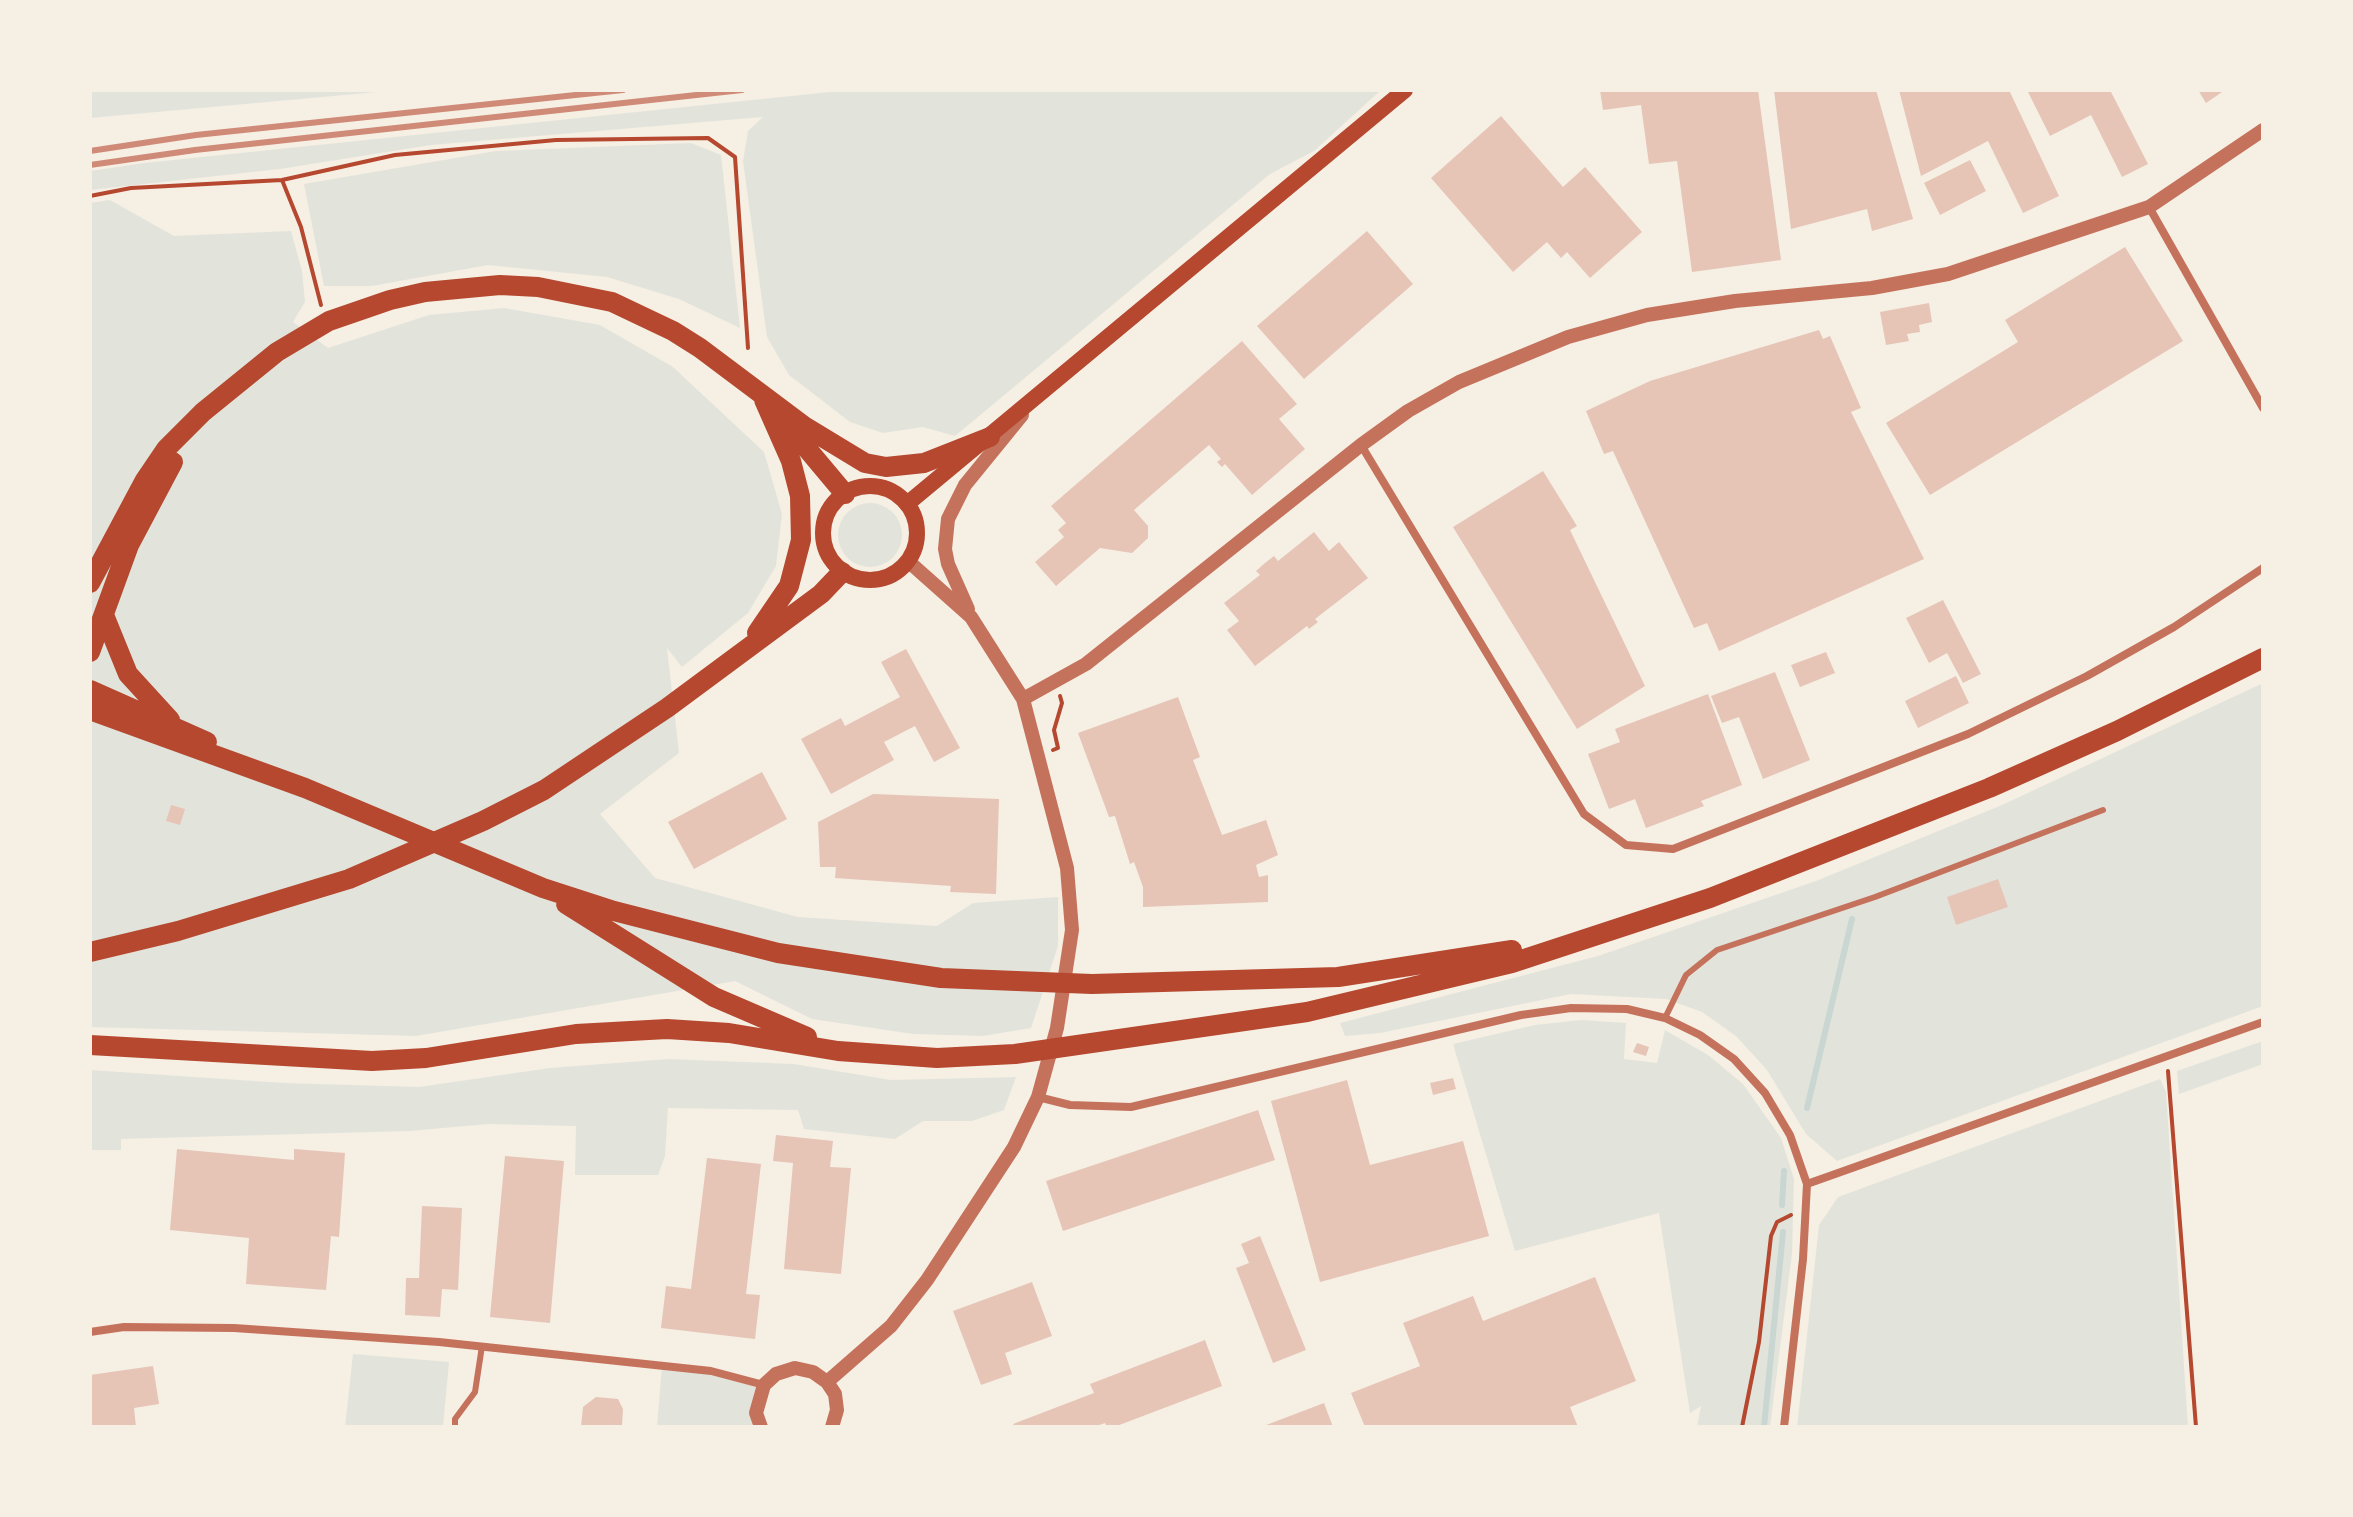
<!DOCTYPE html>
<html>
<head>
<meta charset="utf-8">
<style>
	body { margin:0 }
	#map { position:relative; width:2353px; height:1517px; overflow:hidden; background:#f6efe4; font-family:Barlow,sans-serif }
	canvas { display:block }
	.frame { position:absolute; inset:0; border:92px solid #f6efe4; pointer-events:none }
</style>
</head>
<body>
<div id="map">
<canvas width="2353" height="1517"></canvas>
<div class="frame"></div>
</div>
<script>
const context = document.querySelector('canvas').getContext('2d');
context.lineJoin = 'round';
function fillPath(path, color) {
  context.fillStyle = color;
  context.fill(path, 'evenodd');
}
function poly(rows) {
  const path = new Path2D();
  for (const r of rows) {
    if (r.length === 3) {
      path.moveTo(r[0] + r[2], r[1]);
      path.arc(r[0], r[1], r[2], 0, 2 * Math.PI);
      continue;
    }
    path.moveTo(r[0], r[1]);
    for (let i = 2; i < r.length; i += 2) path.lineTo(r[i], r[i + 1]);
  }
  return path;
}
function stroke(path, color, width, dash) {
  context.strokeStyle = color;
  context.lineWidth = width;
  context.lineCap = dash ? 'butt' : 'round';
  context.setLineDash(dash || []);
  context.stroke(path);
}
fillPath(poly([
	[90,90,400,90,90,118],
	[849,90,1381,90,1314,151,1270,174,955,436,923,427,883,433,850,422,789,375,767,337,743,161,748,131,763,117,431,145,280,169,90,190,90,171,144,163],
	[691,143,721,155,740,328,679,299,607,277,488,265,372,286,324,286,304,184,496,151],
	[110,200,174,236,291,231,302,271,305,302,293,322,328,348,429,315,504,308,600,325,673,367,764,452,782,514,776,566,748,613,682,667,667,648,679,753,600,814,655,878,798,917,937,926,973,903,1058,897,1058,946,1031,1028,983,1036,913,1034,812,1019,735,981,416,1036,90,1027,90,203],
	[870,535,32],
	[2263,683,2263,1006,1837,1161,1806,1134,1767,1070,1736,1036,1702,1012,1666,999,1571,994,1380,1033,1345,1036,1340,1023,1598,956,1816,881,2002,805],
	[1581,1020,1626,1023,1624,1059,1657,1063,1665,1030,1708,1055,1743,1084,1781,1138,1794,1179,1792,1254,1770,1427,1697,1427,1701,1406,1690,1413,1659,1213,1515,1251,1453,1044,1535,1025],
	[2263,1041,2263,1064,2179,1094,2177,1071],
	[669,1059,794,1064,891,1080,1016,1077,1004,1110,972,1121,923,1121,895,1139,804,1129,798,1110,668,1108,665,1156,658,1175,575,1175,576,1126,488,1124,410,1131,121,1139,121,1150,90,1150,90,1070,284,1083,419,1087,550,1068],
	[2160,1079,2166,1092,2188,1427,1797,1427,1819,1225,1838,1197],
	[353,1354,449,1362,443,1427,345,1427],
	[662,1366,764,1385,761,1427,657,1427]
]), '#e2e4dc');
stroke(poly([
	[1807,1108,1852,919],
	[1782,1205,1784,1171],
	[1764,1427,1783,1232]
]), '#c9d6d2', 6);
fillPath(poly([
	[1600,90,1758,90,1781,260,1692,272,1677,161,1649,164,1641,105,1603,110],
	[1774,90,1876,90,1913,219,1872,231,1867,209,1791,229],
	[1899,90,2009,90,2059,196,2023,213,1988,141,1921,176],
	[2027,90,2110,90,2148,164,2122,177,2091,115,2050,136],
	[2198,90,2225,90,2206,103],
	[1501,116,1563,187,1585,167,1642,232,1590,278,1567,252,1561,258,1547,242,1513,272,1431,178],
	[1970,160,1986,191,1940,215,1924,183],
	[1367,231,1413,284,1304,379,1257,326],
	[2125,247,2183,341,1930,495,1886,423,2018,342,2005,320],
	[1929,303,1932,322,1919,325,1920,332,1907,334,1909,341,1886,345,1880,312],
	[1819,330,1823,339,1830,336,1861,408,1851,412,1924,559,1719,651,1707,623,1694,628,1613,451,1604,454,1586,411,1650,381],
	[1242,341,1297,404,1279,419,1305,449,1252,495,1225,464,1222,467,1217,462,1221,459,1209,445,1134,510,1148,526,1148,538,1132,553,1100,548,1056,586,1035,562,1064,537,1058,530,1066,523,1051,506],
	[1543,471,1577,526,1570,530,1645,686,1577,729,1453,527],
	[1314,532,1329,551,1339,542,1368,578,1315,619,1318,622,1309,629,1307,626,1255,666,1227,630,1239,621,1224,603,1260,575,1256,571,1265,563,1274,556,1278,561],
	[1943,600,1981,674,1963,683,1947,653,1929,663,1906,618],
	[906,649,960,748,934,762,915,726,884,742,894,760,831,794,801,739,841,718,845,726,900,697,881,662],
	[1826,652,1835,673,1800,687,1791,665],
	[1775,672,1810,760,1763,779,1739,717,1722,723,1711,696],
	[1956,676,1969,703,1918,728,1905,701],
	[1708,694,1742,785,1701,801,1704,806,1646,828,1635,799,1609,809,1588,754,1620,742,1615,729],
	[1178,697,1200,757,1193,760,1222,835,1266,820,1278,855,1256,865,1259,877,1268,875,1268,902,1143,907,1143,887,1134,862,1130,864,1115,816,1109,817,1078,733],
	[762,772,787,819,694,869,668,822],
	[873,794,999,799,996,894,950,892,951,886,835,878,836,867,820,867,818,822],
	[171,805,185,809,180,825,166,821],
	[1998,879,2008,907,1956,925,1947,897],
	[1637,1043,1649,1047,1646,1056,1633,1052],
	[1453,1078,1456,1089,1433,1095,1430,1083],
	[1347,1080,1370,1165,1463,1141,1489,1236,1320,1282,1271,1101],
	[1258,1110,1275,1160,1063,1231,1046,1181],
	[776,1135,833,1141,830,1167,851,1168,841,1274,784,1269,793,1163,773,1161],
	[177,1149,294,1160,294,1149,345,1153,339,1237,331,1236,326,1290,246,1284,249,1238,170,1230],
	[505,1156,564,1161,550,1323,490,1317],
	[707,1158,761,1164,746,1294,760,1295,755,1339,661,1328,666,1286,691,1289],
	[422,1206,462,1208,458,1290,442,1289,440,1317,405,1315,406,1278,419,1278],
	[1260,1236,1306,1350,1273,1363,1236,1268,1249,1263,1241,1244],
	[1595,1277,1636,1381,1570,1407,1578,1427,1365,1427,1351,1393,1420,1366,1403,1323,1473,1296,1483,1321],
	[1032,1282,1052,1336,1005,1353,1012,1374,981,1385,953,1311],
	[1205,1340,1222,1386,1114,1427,1107,1427,1105,1423,1094,1427,1015,1427,1013,1424,1094,1393,1090,1384],
	[153,1366,159,1404,134,1408,136,1427,90,1427,90,1375],
	[596,1397,618,1399,623,1409,622,1425,581,1427,583,1407],
	[1324,1403,1333,1427,1261,1427]
]), '#e6c5b7');
stroke(poly([
	[282,180,301,227,321,305],
	[90,196,131,188,282,180,395,155,556,140,708,138,735,157,748,348],
	[1053,750,1058,748,1054,730,1062,703,1060,696],
	[2168,1071,2196,1427],
	[1742,1427,1759,1342,1771,1236,1777,1222,1791,1215]
]), '#b5482f', 4);
stroke(poly([
	[1665,1018,1686,975,1717,950,1875,897,2103,810],
	[455,1427,455,1419,475,1392,482,1346]
]), '#c5725c', 6);
stroke(poly([
	[2149,207,2263,408],
	[1361,445,1584,814,1626,845,1673,849,1968,734,2087,676,2174,627,2263,568],
	[1038,1097,1070,1105,1131,1107,1521,1015,1571,1008,1627,1009,1665,1018,1700,1035,1734,1059,1765,1093,1790,1135,1807,1184,1803,1259,1784,1427],
	[1807,1184,2263,1022],
	[90,1332,124,1327,234,1328,439,1342,711,1371,764,1385]
]), '#c5725c', 8);
stroke(poly([
	[968,609,948,564,945,549,948,519,965,485,1022,415],
	[1023,699,1086,664,1361,445,1408,411,1459,382,1568,337,1647,315,1735,301,1872,288,1948,274,2149,207,2263,130],
	[827,1382,891,1326,927,1280,1014,1147,1038,1097,1057,1028,1072,930,1067,868,1023,699,971,617,908,561],
	[761,1427,756,1413,764,1385,776,1374,795,1368,813,1372,827,1382,835,1394,837,1410,832,1427]
]), '#c5725c', 14);
stroke(poly([
	[870,533,47],
	[907,504,1405,90]
]), '#b5482f', 16);
stroke(poly([
	[783,420,845,494],
	[90,583,145,480,166,449,203,412,277,352,329,321,390,300,425,292,500,285,538,287,612,302,673,331,700,348,804,426,865,463,886,467,924,463,990,437],
	[104,615,128,674,170,720],
	[757,633,789,586,801,540,800,496,791,461,764,400],
	[90,652,129,545,173,462],
	[90,690,207,742],
	[90,710,305,788,543,888,614,911,778,953,941,978,1092,984,1338,977,1512,950],
	[566,904,714,997,807,1037],
	[90,952,178,931,349,879,483,821,544,790,667,708,821,594,842,572],
	[90,1045,372,1061,426,1058,576,1034,667,1029,729,1033,838,1051,937,1058,1015,1054,1307,1012,1512,963,1710,898,1989,788,2117,731,2263,658]
]), '#b5482f', 20);
stroke(poly([
	[90,151,196,135,623,90],
	[90,165,195,150,742,90]
]), '#cf8b77', 6);
</script>
</body>
</html>
